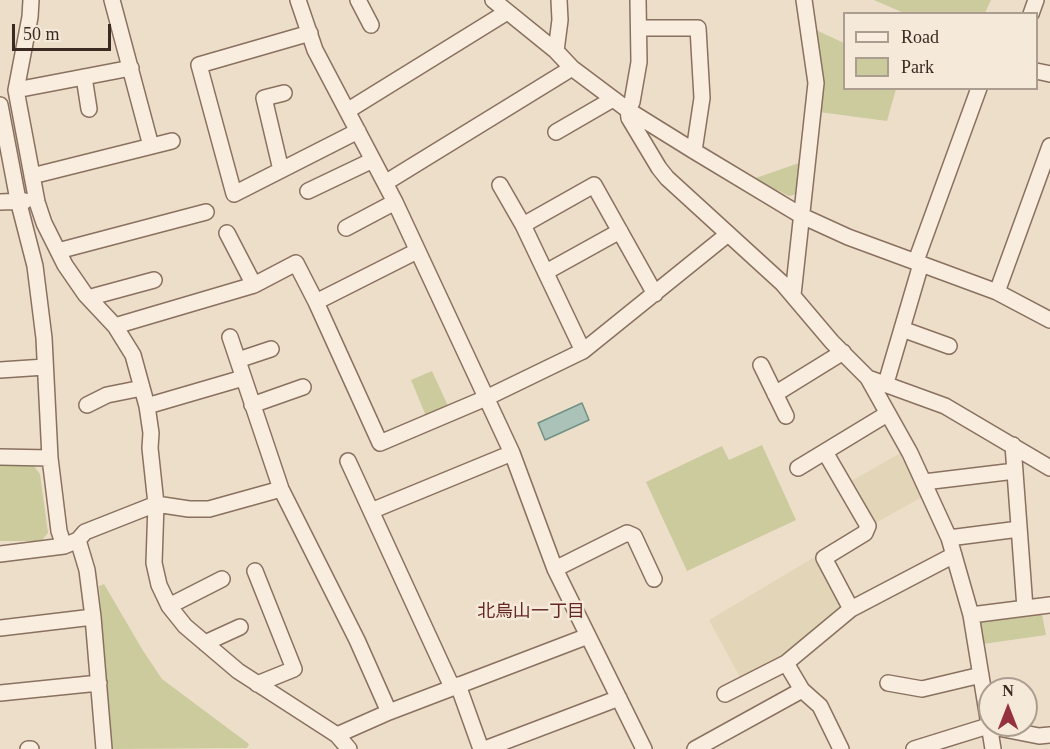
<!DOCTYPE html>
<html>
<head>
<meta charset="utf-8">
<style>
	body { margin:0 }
	#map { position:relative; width:1050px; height:749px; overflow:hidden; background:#eddeca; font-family:Georgia,serif }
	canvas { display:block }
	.legend { position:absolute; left:843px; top:12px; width:195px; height:78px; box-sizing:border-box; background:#f5e9da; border:2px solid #ab9d90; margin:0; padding:8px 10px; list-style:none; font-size:18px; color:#3b2a22 }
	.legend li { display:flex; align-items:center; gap:12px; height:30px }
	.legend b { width:30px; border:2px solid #ab9d90 }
	.north { position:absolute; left:978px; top:677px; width:60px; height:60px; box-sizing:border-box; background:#f5e9da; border:2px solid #ab9d90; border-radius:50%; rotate:0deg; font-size:16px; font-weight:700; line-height:24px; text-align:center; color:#3b2a22 }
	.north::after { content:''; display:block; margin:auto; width:21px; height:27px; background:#963140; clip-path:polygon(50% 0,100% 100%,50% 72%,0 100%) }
	.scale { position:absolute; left:12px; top:24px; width:99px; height:27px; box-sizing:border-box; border:3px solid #3b2a22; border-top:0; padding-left:8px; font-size:18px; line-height:21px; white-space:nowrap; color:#3b2a22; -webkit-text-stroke:4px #f5e9da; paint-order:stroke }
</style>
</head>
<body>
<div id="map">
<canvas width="1050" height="749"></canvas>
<ul class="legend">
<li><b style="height:8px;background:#f8edde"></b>Road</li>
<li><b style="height:16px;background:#cccb9e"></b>Park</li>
</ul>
<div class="north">N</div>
<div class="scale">50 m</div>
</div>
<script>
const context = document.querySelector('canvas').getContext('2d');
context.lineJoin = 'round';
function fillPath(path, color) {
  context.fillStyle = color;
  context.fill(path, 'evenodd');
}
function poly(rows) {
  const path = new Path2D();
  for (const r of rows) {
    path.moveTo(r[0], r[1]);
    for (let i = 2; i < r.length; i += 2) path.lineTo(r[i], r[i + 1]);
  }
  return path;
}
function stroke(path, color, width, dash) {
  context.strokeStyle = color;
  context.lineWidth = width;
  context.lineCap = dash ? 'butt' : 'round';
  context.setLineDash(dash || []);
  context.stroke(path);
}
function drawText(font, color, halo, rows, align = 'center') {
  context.font = font + ' Georgia,"Noto Sans JP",serif';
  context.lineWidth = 5;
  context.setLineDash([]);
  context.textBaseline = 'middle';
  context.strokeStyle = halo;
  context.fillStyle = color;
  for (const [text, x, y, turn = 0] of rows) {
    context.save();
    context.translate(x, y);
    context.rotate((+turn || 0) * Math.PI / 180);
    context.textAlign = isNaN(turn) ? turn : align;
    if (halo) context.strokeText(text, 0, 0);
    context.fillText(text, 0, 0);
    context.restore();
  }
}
fillPath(poly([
	[904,451,924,496,872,525,848,483],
	[818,555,844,611,785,658,742,681,709,620]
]), '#e3d6b8');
fillPath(poly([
	[874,0,991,0,985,13,906,14],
	[816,30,844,43,844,88,896,89,887,121,819,112,823,81],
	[799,163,797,194,789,196,753,179],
	[432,371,448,406,426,416,411,380],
	[762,445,796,520,687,571,646,482,722,446,729,460],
	[0,465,33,465,40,474,48,533,41,541,0,541],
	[104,584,142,649,162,679,249,744,247,748,112,749,99,586],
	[1041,609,1046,635,983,644,978,621]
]), '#cccb9e');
const water = poly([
	[582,403,589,420,545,440,538,423,582,403]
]);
fillPath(water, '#abc2b8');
stroke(water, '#719184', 1.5);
const minor = poly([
	[31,0,30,17,16,90,37,202,44,223,65,265,85,294,115,326,133,355,147,406,151,433,150,448,156,504,154,563,159,585,169,606,185,626,238,671,337,735,349,749],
	[112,0,151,146],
	[298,0,315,50,395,202,512,453,555,569,644,749],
	[358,0,371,25],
	[493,0,556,51,572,68,628,110,694,151,802,216,848,237,997,292,1050,320],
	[638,0,639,62,632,102,628,110,629,118,659,168,667,178,782,283,832,342,868,378,945,406,1050,468],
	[1031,14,1036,0],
	[639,28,698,28,702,98,694,151],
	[310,33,199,65,234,194,358,131],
	[556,51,560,20,559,0],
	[1036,71,1050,74],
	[84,77,89,109],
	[16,90,131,68],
	[0,105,18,200,35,266,44,338,50,458,59,531,64,546],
	[347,111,507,12],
	[556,132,613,99],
	[281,170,264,98,284,93],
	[32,176,172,141],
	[385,183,572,68],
	[500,185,523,225,583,351],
	[308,191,373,160],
	[0,202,25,201],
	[523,225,594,185,655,294],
	[346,228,395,202],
	[227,233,254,285],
	[58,251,206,212],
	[916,261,979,88],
	[546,272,620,231],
	[997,292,1050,146],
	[793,295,816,83,804,0],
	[91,300,95,296,154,280],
	[316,302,417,251],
	[115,326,254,285,296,263,316,302,380,443,486,398,583,351,728,234],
	[902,329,949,346],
	[230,337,281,489,357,640,389,712],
	[238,360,271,349],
	[761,365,786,416],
	[0,370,45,367],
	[868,378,910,453,949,538,971,615,993,749],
	[886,383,921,264],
	[775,394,843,352],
	[87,405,107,395,142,388],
	[252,405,303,387],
	[147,406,243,378],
	[1013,445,1025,608],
	[825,452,868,526,865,533,824,558,851,609],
	[0,457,50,458],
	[348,461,452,687],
	[798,468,887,414],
	[924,482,1015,471],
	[371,511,512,453],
	[949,538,1019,529],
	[78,540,87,570,93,617,104,749],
	[0,554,64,546,78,540,85,532,156,504,189,509,209,509,281,489],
	[555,569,627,533,634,536,654,579],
	[255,571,294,669,257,684],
	[169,606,222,579],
	[971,615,1050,605],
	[0,628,93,617],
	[205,643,240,627],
	[786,663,802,690,820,706,841,749],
	[888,683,922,689,981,675],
	[458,685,481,749],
	[0,693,99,683],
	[725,694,786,663,851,609,954,555],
	[337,735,389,712,588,636],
	[28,749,31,749],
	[485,749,619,698],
	[695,749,802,690],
	[914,749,988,726,1039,736,1050,735]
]);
stroke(minor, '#8a705f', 18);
stroke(minor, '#f8edde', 15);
drawText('18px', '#662823', '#f5e9da', [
	["北烏山一丁目",531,610]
]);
</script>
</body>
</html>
